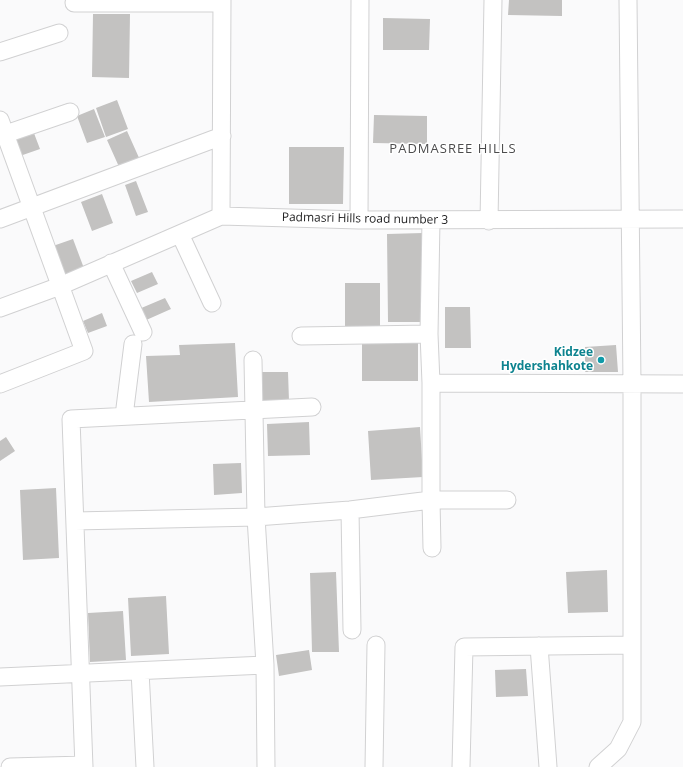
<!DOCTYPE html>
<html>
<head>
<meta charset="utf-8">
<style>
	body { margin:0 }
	canvas { display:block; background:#fafafb }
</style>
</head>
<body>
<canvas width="683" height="767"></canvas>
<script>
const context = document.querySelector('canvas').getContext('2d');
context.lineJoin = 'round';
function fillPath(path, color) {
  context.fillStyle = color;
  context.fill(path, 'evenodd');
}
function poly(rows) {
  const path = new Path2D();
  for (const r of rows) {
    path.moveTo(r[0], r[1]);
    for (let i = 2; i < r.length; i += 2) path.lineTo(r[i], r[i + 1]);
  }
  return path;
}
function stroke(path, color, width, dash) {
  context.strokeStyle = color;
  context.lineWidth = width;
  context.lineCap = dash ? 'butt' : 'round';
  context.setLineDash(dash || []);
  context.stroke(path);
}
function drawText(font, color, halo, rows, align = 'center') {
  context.font = font + ' "Open Sans",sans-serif';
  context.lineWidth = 3;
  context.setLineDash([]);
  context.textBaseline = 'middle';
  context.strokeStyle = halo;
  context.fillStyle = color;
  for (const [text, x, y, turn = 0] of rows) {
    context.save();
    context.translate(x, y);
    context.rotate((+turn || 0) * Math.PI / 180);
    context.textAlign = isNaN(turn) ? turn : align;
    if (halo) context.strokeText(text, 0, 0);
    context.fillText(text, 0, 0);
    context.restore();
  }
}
fillPath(poly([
	[509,0,562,0,562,16,508,15],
	[93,14,130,14,129,78,92,77],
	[383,18,430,19,429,50,383,50],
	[117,100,128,129,106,137,96,108],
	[94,109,105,137,87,143,77,116],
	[374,115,427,116,427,144,373,143],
	[32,128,40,149,17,157,10,136],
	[127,131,140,160,120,169,107,140],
	[289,147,344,147,343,204,289,204],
	[136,181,148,212,136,216,125,185],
	[102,194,113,223,92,231,81,202],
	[423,233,424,322,388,322,387,234],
	[73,239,85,271,61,279,50,247],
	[152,272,158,284,137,293,131,281],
	[345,283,380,283,380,328,345,328],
	[165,298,171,309,144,321,139,309],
	[445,307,470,307,471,348,445,348],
	[102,313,107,326,88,333,83,321],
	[362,339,418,340,418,381,362,381],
	[235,343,238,397,149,402,146,356,180,355,179,345],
	[616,345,618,372,585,372,585,347],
	[257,372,288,372,289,401,257,401],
	[309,422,310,455,268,456,267,424],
	[420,427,423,477,371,480,368,431],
	[6,437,15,451,0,461,0,441],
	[241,463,242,493,214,495,213,464],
	[56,488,59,558,23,560,20,490],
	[607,570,608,612,568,613,566,572],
	[336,572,339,652,312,652,310,573],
	[166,596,169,654,131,656,128,598],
	[123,611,126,660,90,662,88,613],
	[309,650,312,670,279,676,276,655],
	[526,669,528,696,496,697,495,670]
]), '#c3c2c1');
const street = poly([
	[74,3,222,3],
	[0,52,59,33],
	[0,120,84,351,0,384],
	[0,136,70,112],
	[221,216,222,0],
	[0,219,222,136],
	[359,220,360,0],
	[489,221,493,0],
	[180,234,212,303],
	[111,263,143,332],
	[0,308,60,286,221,216,359,220,683,219],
	[301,336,429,334],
	[253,360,256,517,265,665,266,767],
	[431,383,683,384],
	[124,416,133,344],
	[350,510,352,630],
	[75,521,256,517,350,510,431,500,431,383,429,334,431,220],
	[432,548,431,500,507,500],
	[539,646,548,767],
	[140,671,145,767],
	[0,677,265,665],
	[10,767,84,765],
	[84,767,71,419,312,407],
	[374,767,376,645],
	[461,767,464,647,632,645],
	[598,767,618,749,632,722,632,384,628,0]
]);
stroke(street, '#d1d1d2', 19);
stroke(street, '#fff', 17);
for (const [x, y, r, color] of [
	[601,360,4,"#0f9aa8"]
]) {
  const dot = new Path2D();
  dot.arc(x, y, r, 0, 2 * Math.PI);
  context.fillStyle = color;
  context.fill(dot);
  stroke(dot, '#fff', 1.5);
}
drawText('12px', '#1e1e1f', '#fff', [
	["Padmasri Hills road number 3",365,219,1]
]);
drawText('bold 12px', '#0d838f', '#fff', [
	["Kidzee",593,353],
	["Hydershahkote",593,367]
], 'right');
context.letterSpacing = '1px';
drawText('13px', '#4c4c4d', '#fff', [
	["PADMASREE HILLS",453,149]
]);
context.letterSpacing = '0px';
</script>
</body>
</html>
